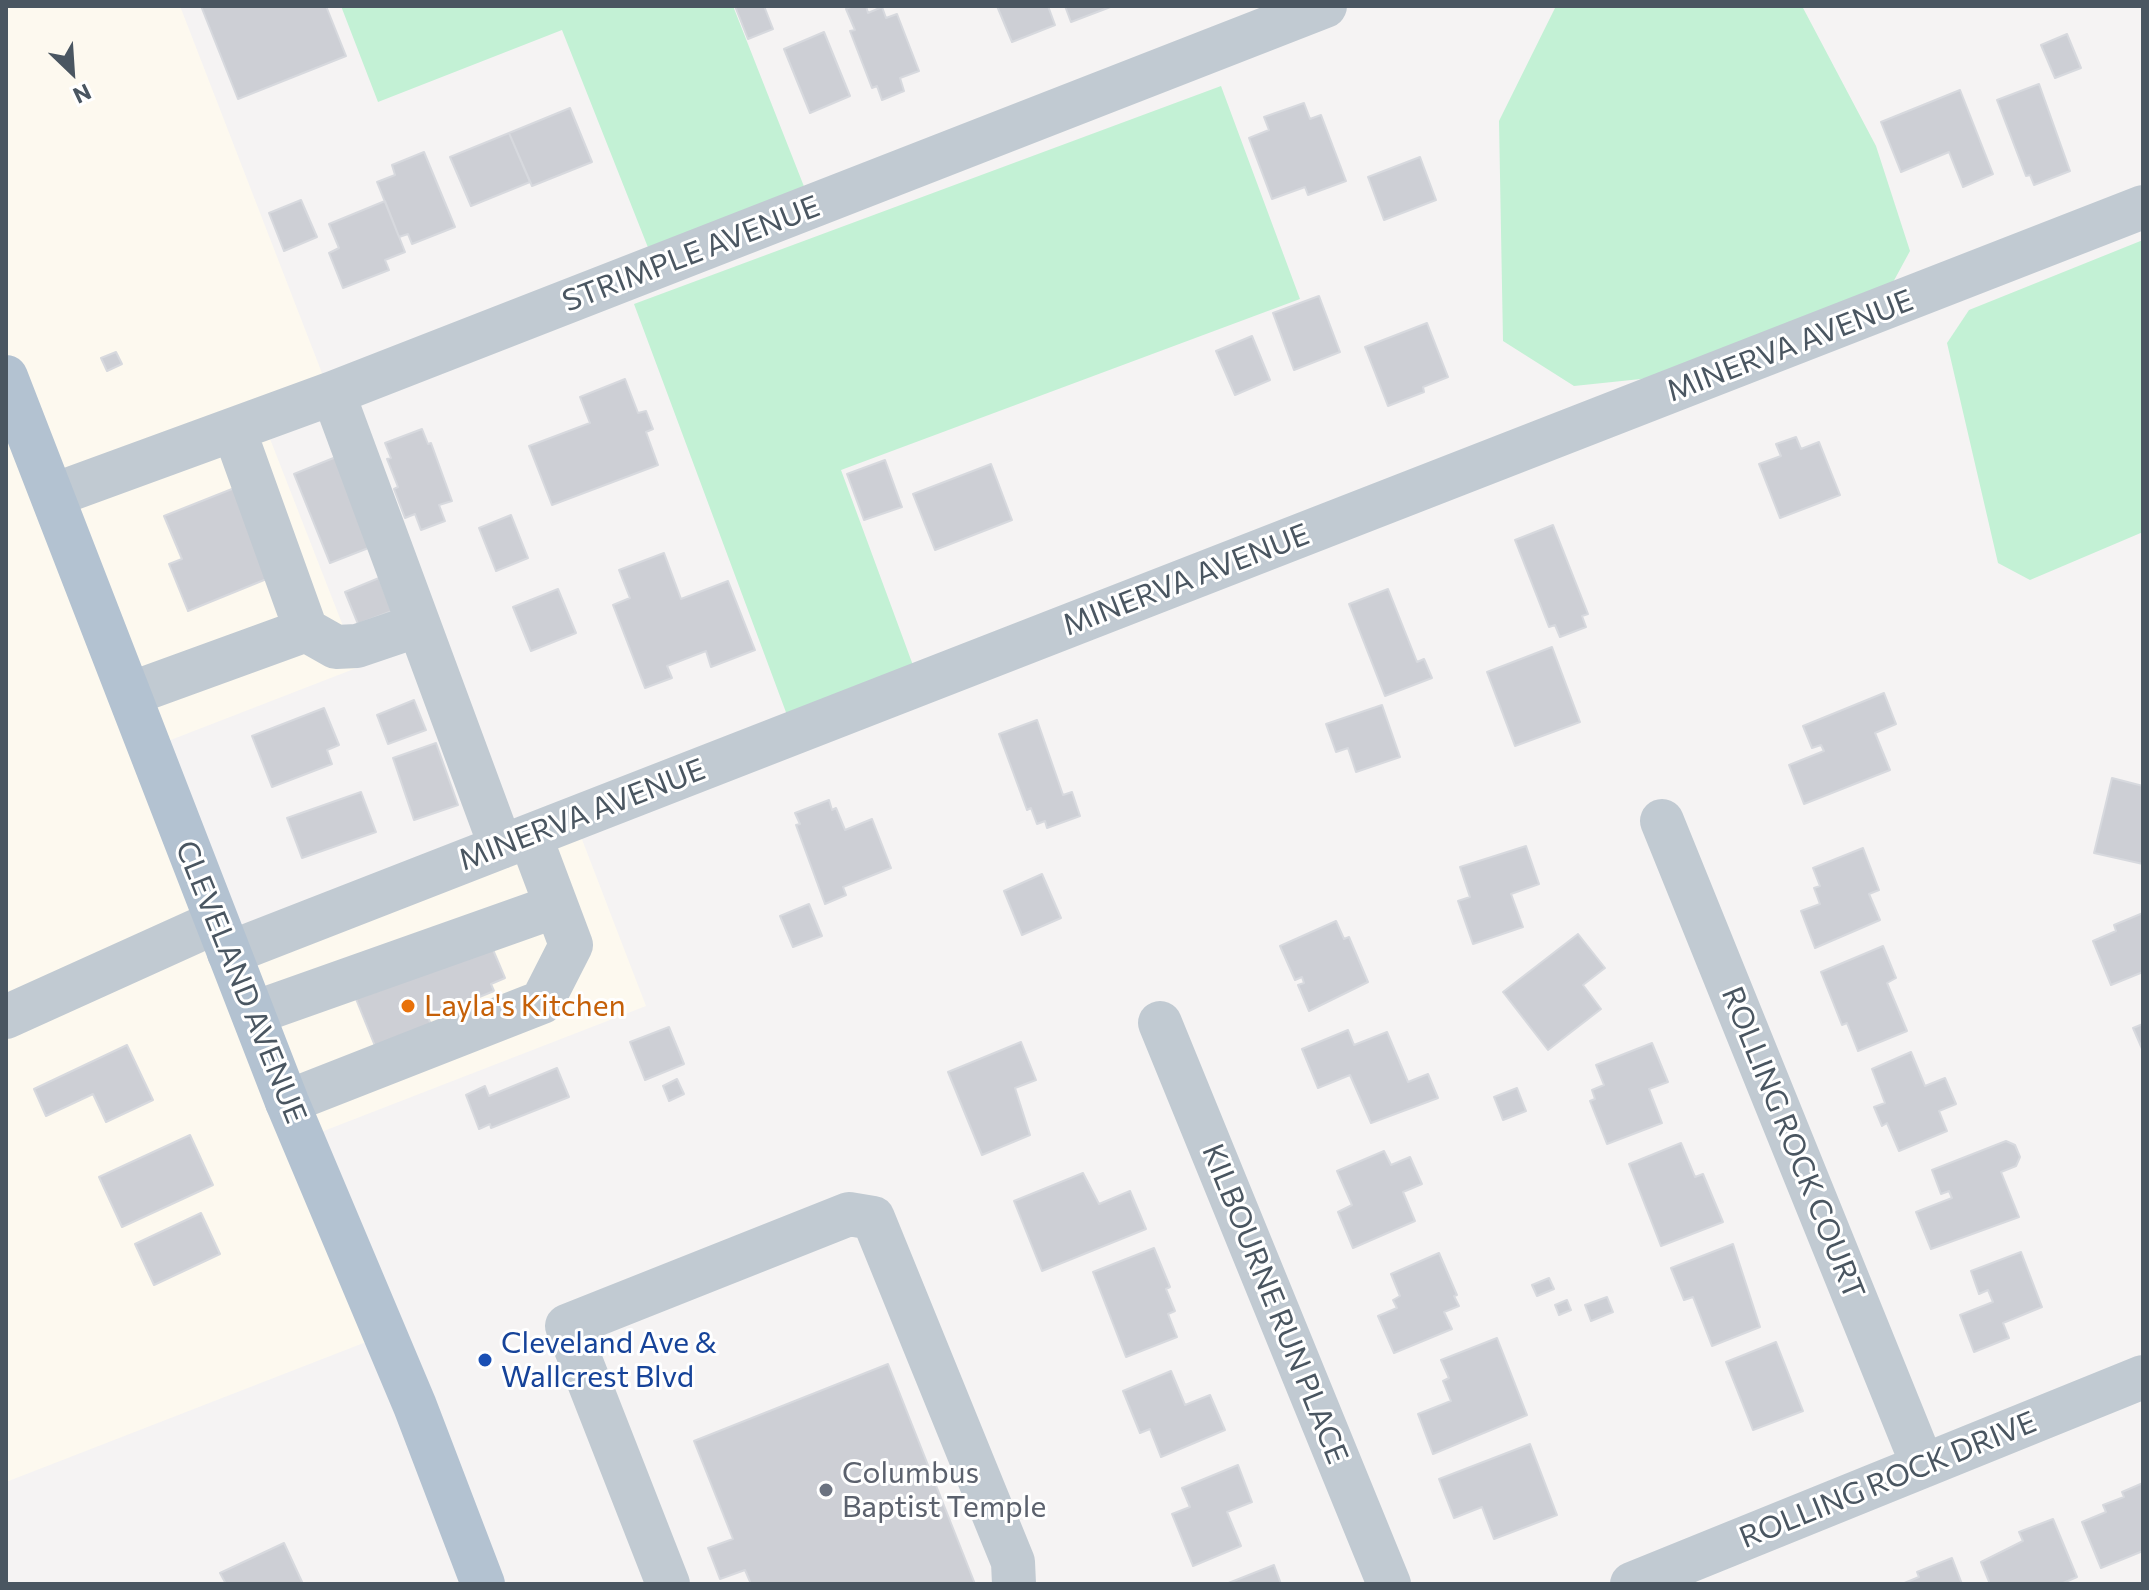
<!DOCTYPE html>
<html>
<head>
<meta charset="utf-8">
<style>
	body { margin:0 }
	#map { position:relative; width:2149px; height:1590px; overflow:hidden; background:#f5f3f3; font-family:Commissioner,sans-serif }
	canvas { display:block }
	.frame { position:absolute; inset:0; border:8px solid #4a5661; pointer-events:none }
	.north { position:absolute; left:32px; top:32px; width:80px; height:80px; -webkit-text-stroke:6px #fff; paint-order:stroke; rotate:155deg; font-size:22px; font-weight:700; line-height:32px; text-align:center; color:#4a5661 }
	.north::after { content:''; display:block; margin:auto; width:28px; height:36px; background:#4a5661; clip-path:polygon(50% 0,100% 100%,50% 72%,0 100%) }
</style>
</head>
<body>
<div id="map">
<canvas width="2149" height="1590"></canvas>
<div class="frame"></div>
<div class="north">N</div>
</div>
<script>
const context = document.querySelector('canvas').getContext('2d');
context.lineJoin = 'round';
function fillPath(path, color) {
  context.fillStyle = color;
  context.fill(path, 'evenodd');
}
function poly(rows) {
  const path = new Path2D();
  for (const r of rows) {
    path.moveTo(r[0], r[1]);
    for (let i = 2; i < r.length; i += 2) path.lineTo(r[i], r[i + 1]);
  }
  return path;
}
function stroke(path, color, width, dash) {
  context.strokeStyle = color;
  context.lineWidth = width;
  context.lineCap = dash ? 'butt' : 'round';
  context.setLineDash(dash || []);
  context.stroke(path);
}
function drawText(font, color, halo, rows, align = 'center') {
  context.font = font + ' Commissioner,sans-serif';
  context.lineWidth = 6;
  context.setLineDash([]);
  context.textBaseline = 'middle';
  context.strokeStyle = halo;
  context.fillStyle = color;
  for (const [text, x, y, turn = 0] of rows) {
    context.save();
    context.translate(x, y);
    context.rotate((+turn || 0) * Math.PI / 180);
    context.textAlign = isNaN(turn) ? turn : align;
    if (halo) context.strokeText(text, 0, 0);
    context.fillText(text, 0, 0);
    context.restore();
  }
}
fillPath(poly([
	[6,6,180,6,332,399,265,426,359,667,150,748,228,949,573,816,646,1006,303,1139,379,1337,6,1482]
]), '#fdf9ef');
fillPath(poly([
	[341,6,733,6,805,189,649,250,562,30,378,102],
	[1556,6,1802,6,1876,146,1910,251,1891,286,1660,377,1574,386,1503,341,1499,121],
	[1221,86,1300,299,841,470,914,668,787,715,634,304],
	[2143,240,2143,532,2030,580,1998,563,1947,343,1969,310]
]), '#c3f1d5');
const building = poly([
	[201,6,326,6,346,56,238,99,201,6],
	[735,6,764,6,773,29,748,39,735,6],
	[853,6,866,6,868,13,882,7,886,18,897,14,919,71,900,78,904,91,882,100,877,86,872,88,850,31,855,30,846,9,853,6],
	[997,6,1048,6,1055,25,1012,42,997,6],
	[1065,6,1113,6,1071,22,1065,6],
	[824,32,850,96,810,113,784,49,824,32],
	[2067,34,2081,68,2055,78,2041,45,2067,34],
	[2039,84,2070,171,2034,185,2030,175,2026,176,1997,100,2039,84],
	[1960,90,1993,174,1963,187,1949,152,1901,172,1881,122,1960,90],
	[1304,103,1310,119,1321,115,1346,181,1308,195,1305,187,1272,199,1249,138,1269,130,1264,117,1304,103],
	[570,108,592,162,532,186,509,133,570,108],
	[509,133,530,182,471,206,450,157,509,133],
	[424,152,455,227,412,244,408,234,399,237,377,182,395,175,392,165,424,152],
	[1420,157,1436,200,1384,220,1368,177,1420,157],
	[301,200,317,237,284,251,269,213,301,200],
	[385,201,405,252,385,260,389,270,343,288,329,253,339,248,329,224,385,201],
	[1319,296,1340,352,1294,370,1273,313,1319,296],
	[1427,323,1448,377,1423,387,1424,392,1388,406,1365,347,1427,323],
	[1252,336,1270,380,1235,395,1216,351,1252,336],
	[116,352,122,364,107,371,101,358,116,352],
	[625,379,638,413,646,411,653,429,646,432,658,465,552,505,529,446,590,423,580,397,625,379],
	[422,429,428,444,431,443,452,501,439,505,445,521,421,530,415,514,405,518,394,489,398,487,387,459,391,458,385,443,422,429],
	[1796,437,1801,449,1819,442,1840,495,1780,518,1759,464,1781,456,1776,444,1796,437],
	[336,457,371,547,330,563,294,474,336,457],
	[885,460,902,507,864,520,847,474,885,460],
	[991,464,1012,520,935,550,913,494,991,464],
	[237,487,269,578,188,611,169,564,182,559,164,516,237,487],
	[511,515,528,558,496,571,479,528,511,515],
	[1553,525,1588,614,1582,616,1586,627,1560,637,1555,625,1549,627,1515,540,1553,525],
	[664,553,681,599,728,581,755,650,711,667,706,651,667,666,672,678,645,688,613,605,630,598,619,570,664,553],
	[379,578,392,611,358,624,345,592,379,578],
	[558,589,576,633,531,651,513,607,558,589],
	[1388,589,1417,662,1424,659,1432,678,1385,696,1349,604,1388,589],
	[1552,647,1580,722,1515,746,1487,672,1552,647],
	[1884,693,1896,724,1875,733,1890,770,1804,804,1789,765,1824,751,1821,745,1812,748,1803,726,1884,693],
	[414,700,426,730,388,744,377,715,414,700],
	[1382,705,1400,757,1356,772,1348,748,1336,752,1326,724,1382,705],
	[324,708,339,745,327,750,332,764,272,787,252,736,324,708],
	[1037,720,1063,795,1072,792,1080,816,1047,828,1045,821,1037,824,1031,808,1027,810,999,734,1037,720],
	[436,743,458,805,414,820,393,758,436,743],
	[2112,778,2143,786,2143,864,2094,853,2112,778],
	[361,792,376,832,302,858,287,818,361,792],
	[829,800,832,810,836,808,845,830,872,819,891,868,843,887,846,895,825,904,796,825,800,824,795,813,829,800],
	[1526,846,1539,884,1511,894,1523,927,1473,944,1458,901,1470,897,1460,867,1526,846],
	[1863,848,1879,890,1869,894,1880,920,1815,948,1801,911,1820,904,1814,888,1820,886,1813,868,1863,848],
	[1042,874,1061,918,1022,935,1004,891,1042,874],
	[809,904,822,936,793,947,780,916,809,904],
	[2143,913,2143,972,2111,985,2093,941,2116,931,2114,925,2143,913],
	[1336,921,1344,939,1349,937,1368,982,1309,1011,1298,985,1304,983,1302,977,1295,980,1280,946,1336,921],
	[1578,934,1605,968,1583,985,1601,1009,1548,1050,1503,992,1578,934],
	[491,945,505,978,491,984,494,991,428,1018,432,1026,375,1046,354,994,491,945],
	[1883,946,1896,978,1887,983,1907,1031,1858,1051,1847,1023,1842,1025,1821,972,1883,946],
	[2143,1024,2143,1051,2133,1028,2143,1024],
	[669,1027,684,1064,645,1080,630,1042,669,1027],
	[1348,1030,1354,1045,1387,1032,1408,1082,1428,1074,1438,1098,1371,1123,1350,1075,1318,1088,1302,1049,1348,1030],
	[1021,1042,1036,1080,1015,1088,1030,1135,982,1155,948,1072,1021,1042],
	[1652,1043,1668,1082,1649,1089,1662,1123,1607,1144,1590,1101,1595,1099,1592,1090,1604,1085,1596,1065,1652,1043],
	[127,1045,153,1100,106,1122,93,1094,46,1116,34,1089,127,1045],
	[1911,1052,1925,1086,1945,1078,1956,1104,1939,1111,1947,1131,1899,1151,1887,1123,1882,1126,1874,1107,1885,1103,1872,1069,1911,1052],
	[557,1068,569,1097,491,1128,490,1124,479,1129,466,1095,485,1086,489,1096,557,1068],
	[677,1079,684,1094,669,1101,663,1086,677,1079],
	[1517,1088,1526,1111,1503,1120,1494,1097,1517,1088],
	[190,1135,213,1185,122,1227,99,1177,190,1135],
	[2006,1141,2015,1145,2020,1157,2016,1166,2001,1172,2019,1217,1931,1249,1916,1212,1952,1198,1949,1191,1941,1194,1932,1170,2006,1141],
	[1681,1143,1695,1177,1703,1174,1723,1222,1661,1246,1629,1164,1681,1143],
	[1384,1151,1391,1165,1410,1157,1422,1184,1403,1192,1415,1221,1353,1248,1338,1212,1352,1205,1337,1171,1384,1151],
	[1083,1173,1099,1204,1130,1191,1146,1229,1042,1271,1014,1201,1083,1173],
	[201,1213,220,1254,154,1285,135,1244,201,1213],
	[1733,1244,1760,1327,1712,1346,1693,1297,1684,1300,1671,1268,1733,1244],
	[1154,1248,1170,1287,1166,1289,1175,1311,1168,1314,1177,1337,1126,1357,1093,1272,1154,1248],
	[2021,1252,2042,1307,2003,1323,2009,1338,1974,1352,1960,1315,1993,1302,1988,1290,1979,1294,1971,1271,2021,1252],
	[1439,1253,1457,1295,1454,1296,1459,1306,1444,1312,1452,1329,1394,1353,1378,1316,1397,1308,1393,1300,1400,1296,1391,1274,1439,1253],
	[1549,1278,1554,1289,1537,1296,1532,1285,1549,1278],
	[1607,1297,1613,1312,1591,1321,1585,1305,1607,1297],
	[1567,1300,1571,1310,1559,1315,1555,1305,1567,1300],
	[1497,1338,1527,1415,1433,1454,1418,1414,1451,1401,1443,1381,1449,1378,1441,1360,1497,1338],
	[1776,1342,1803,1411,1753,1430,1726,1362,1776,1342],
	[888,1364,975,1584,751,1584,745,1570,720,1579,708,1548,733,1539,694,1441,888,1364],
	[1171,1371,1185,1405,1210,1395,1225,1430,1161,1457,1150,1429,1140,1433,1123,1391,1171,1371],
	[1530,1444,1557,1515,1494,1539,1482,1507,1454,1518,1439,1479,1530,1444],
	[1238,1465,1252,1502,1227,1512,1241,1546,1193,1566,1172,1514,1190,1507,1182,1488,1238,1465],
	[2143,1483,2143,1551,2101,1568,2082,1522,2106,1512,2103,1505,2124,1497,2122,1492,2143,1483],
	[2053,1519,2077,1577,2061,1584,1990,1584,1981,1562,2023,1541,2019,1532,2053,1519],
	[284,1543,303,1584,226,1584,220,1573,284,1543],
	[1952,1558,1962,1584,1902,1584,1919,1577,1917,1572,1952,1558],
	[1274,1565,1281,1584,1226,1584,1274,1565]
]);
fillPath(building, '#cdcfd5');
stroke(building, '#d7d9de', 2);
stroke(poly([
	[333,393,501,847],
	[54,495,333,393,1325,6],
	[306,630,336,647,357,646,419,625],
	[130,694,306,630,234,430],
	[1662,821,1923,1466],
	[229,953,2143,207],
	[254,1013,556,906],
	[6,1017,216,922],
	[1160,1023,1389,1584],
	[287,1102,542,1002,571,945,530,836],
	[668,1584,567,1326,849,1214,873,1218,1013,1562,1014,1584],
	[1632,1584,2143,1377]
]), '#c1cad2', 44);
stroke(poly([
	[6,377,287,1102,415,1406,483,1584]
]), '#b3c2d1', 44);
for (const [x, y, r, color] of [
	[408,1006,8,"#e8710a"],
	[485,1360,8,"#1a4fb4"],
	[826,1490,8,"#6b7280"]
]) {
  const dot = new Path2D();
  dot.arc(x, y, r, 0, 2 * Math.PI);
  context.fillStyle = color;
  context.fill(dot);
  stroke(dot, '#fff', 3);
}
drawText('30px', '#4a5661', '#fff', [
	["STRIMPLE AVENUE",691,254,-21],
	["MINERVA AVENUE",1790,346,-21],
	["MINERVA AVENUE",1186,580,-21],
	["MINERVA AVENUE",582,815,-21],
	["CLEVELAND AVENUE",241,982,68],
	["ROLLING ROCK COURT",1793,1143,68],
	["KILBOURNE RUN PLACE",1275,1304,68],
	["ROLLING ROCK DRIVE",1888,1480,-22]
]);
drawText('30px', '#c56008', '#fff', [
	["Layla's Kitchen",424,1006]
], 'left');
drawText('30px', '#164399', '#fff', [
	["Cleveland Ave &",501,1343],
	["Wallcrest Blvd",501,1377]
], 'left');
drawText('30px', '#5b616d', '#fff', [
	["Columbus",842,1473],
	["Baptist Temple",842,1507]
], 'left');
</script>
</body>
</html>
